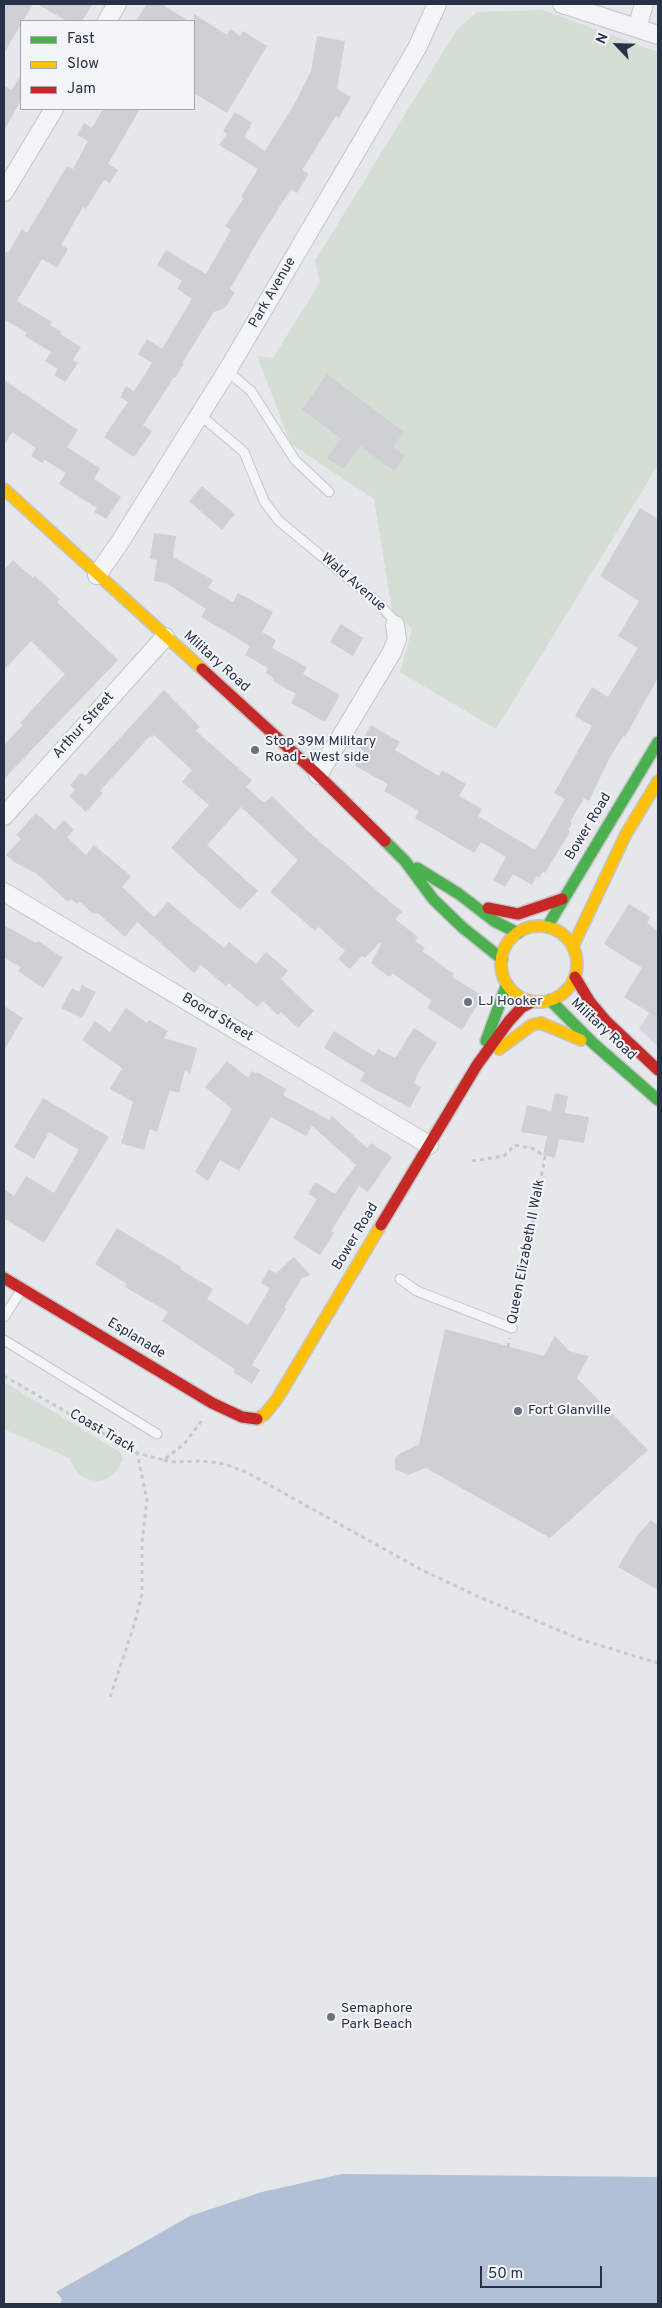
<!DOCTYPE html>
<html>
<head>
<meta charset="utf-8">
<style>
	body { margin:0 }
	#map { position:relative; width:662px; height:2308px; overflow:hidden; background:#e5e7ea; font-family:Overpass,sans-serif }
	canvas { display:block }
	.frame { position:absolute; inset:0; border:5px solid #293146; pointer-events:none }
	.legend { position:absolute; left:20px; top:20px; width:175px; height:90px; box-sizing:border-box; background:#f3f5f9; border:1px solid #a2a7b1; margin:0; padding:6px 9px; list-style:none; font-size:15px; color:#293146 }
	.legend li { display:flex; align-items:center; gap:10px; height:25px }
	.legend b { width:25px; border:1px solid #a2a7b1 }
	.north { position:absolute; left:592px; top:20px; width:50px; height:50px; -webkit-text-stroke:4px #f3f5f9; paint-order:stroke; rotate:294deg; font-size:14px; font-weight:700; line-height:20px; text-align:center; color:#293146 }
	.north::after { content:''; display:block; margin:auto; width:18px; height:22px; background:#293146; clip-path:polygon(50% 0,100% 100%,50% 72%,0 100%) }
	.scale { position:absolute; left:480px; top:2266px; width:122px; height:22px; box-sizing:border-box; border:2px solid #293146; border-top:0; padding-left:6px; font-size:15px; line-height:18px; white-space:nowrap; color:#293146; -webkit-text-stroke:4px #f3f5f9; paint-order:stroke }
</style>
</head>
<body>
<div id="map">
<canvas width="662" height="2308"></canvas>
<div class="frame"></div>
<ul class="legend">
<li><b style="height:6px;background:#4caf50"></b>Fast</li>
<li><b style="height:6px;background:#ffc107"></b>Slow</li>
<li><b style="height:6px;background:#c62828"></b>Jam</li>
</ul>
<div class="north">N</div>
<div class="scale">50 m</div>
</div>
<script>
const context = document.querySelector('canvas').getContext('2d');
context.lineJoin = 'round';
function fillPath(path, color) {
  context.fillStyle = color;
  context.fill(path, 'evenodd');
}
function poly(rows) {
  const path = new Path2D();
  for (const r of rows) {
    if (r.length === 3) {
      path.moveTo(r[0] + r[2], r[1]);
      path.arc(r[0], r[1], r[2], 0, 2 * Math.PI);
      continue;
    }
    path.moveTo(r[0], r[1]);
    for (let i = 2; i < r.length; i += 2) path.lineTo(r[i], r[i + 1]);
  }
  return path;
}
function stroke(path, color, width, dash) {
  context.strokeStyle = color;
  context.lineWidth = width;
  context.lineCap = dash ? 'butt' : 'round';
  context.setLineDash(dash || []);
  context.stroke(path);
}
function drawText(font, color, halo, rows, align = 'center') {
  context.font = font + ' Overpass,sans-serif';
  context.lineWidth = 4;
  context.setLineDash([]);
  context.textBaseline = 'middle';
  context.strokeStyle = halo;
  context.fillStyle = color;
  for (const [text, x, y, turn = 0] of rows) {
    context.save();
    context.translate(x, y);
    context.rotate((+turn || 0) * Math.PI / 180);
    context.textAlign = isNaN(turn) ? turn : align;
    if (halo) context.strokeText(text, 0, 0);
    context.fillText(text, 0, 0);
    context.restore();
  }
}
fillPath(poly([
	[658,998,658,1047,639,1029]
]), '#d3d6dd');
fillPath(poly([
	[543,10,658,52,658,465,496,729,400,672,412,629,392,611,374,499,291,444,257,356,273,358,320,282,315,261,456,31,477,12],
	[4,1382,120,1452,123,1459,117,1471,106,1479,98,1481,90,1480,81,1476,75,1469,69,1458,4,1429]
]), '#d4ded5');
fillPath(poly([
	[342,2174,658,2177,658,2304,60,2304,62,2299,56,2292,190,2216,262,2192]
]), '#b2c0d6');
fillPath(poly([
	[4,4,33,4,4,53],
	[37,4,93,4,82,21,67,21],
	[147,4,161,4,189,21,136,21],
	[194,14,227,35,230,29,240,36,243,31,267,46,227,113,194,93],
	[317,36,345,41,337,89,351,97,339,118,336,116,302,170,309,174,297,193,291,189,259,239,230,289,235,292,225,308,214,312,182,363,184,364,175,378,174,377,143,425,152,431,134,457,104,437,128,402,120,397,126,386,134,391,152,363,138,354,147,339,162,349,192,299,177,289,182,281,157,265,166,250,206,274,231,230,225,226,244,198,241,197,258,169,219,145,227,134,223,131,235,112,252,123,244,137,265,151,295,103,311,71],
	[21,74,21,100,4,131,4,86,12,90],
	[103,109,140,109,108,164,118,170,110,183,104,180,86,209,83,207,61,245,68,249,57,268,42,259,17,301,52,322,50,325,61,332,60,334,81,347,73,360,78,363,65,382,54,375,58,369,45,361,51,352,25,336,27,333,5,320,4,323,4,251,8,253,22,229,27,233,67,166,73,169,88,141,77,135,84,123,92,128],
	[327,374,404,432,393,447,405,456,394,471,360,446,343,469,327,458,341,439,302,409],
	[4,380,78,430,67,447,100,468,94,479,121,497,106,519,94,512,97,508,59,484,66,473,45,460,42,463,31,456,36,448,12,432,4,445],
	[202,486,235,514,222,530,189,501],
	[640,508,658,519,658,678,625,737,623,736,608,761,589,801,584,798,570,822,572,823,568,830,570,832,545,873,543,872,539,878,537,876,532,885,513,874,505,887,493,880,506,857,481,842,474,853,415,818,419,811,384,791,388,784,355,766,364,751,358,747,371,725,400,742,395,750,439,776,442,770,466,784,459,796,482,809,478,816,535,850,565,799,554,793,592,726,575,716,592,687,608,697,638,648,618,636,639,601,600,576],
	[154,533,176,536,173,557,213,580,208,588,233,602,238,593,273,612,262,632,276,640,272,648,307,667,303,674,340,695,325,722,291,703,296,694,273,681,274,678,266,673,268,668,245,655,250,646,201,617,206,609,166,583,154,581,157,560,150,559],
	[13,560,33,578,35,576,60,599,57,602,118,660,4,779,4,745,23,725,20,723,65,674,31,641,4,670,4,570],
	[341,624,363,638,353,656,330,642],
	[164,690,200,727,196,731,252,780,246,787,264,803,272,796,310,833,402,912,395,919,418,937,415,941,425,948,422,951,454,974,452,977,483,996,462,1030,427,1008,432,1001,392,973,389,977,371,963,382,943,380,942,365,958,362,956,350,969,338,959,345,951,319,927,315,931,270,892,298,860,241,807,207,845,258,891,240,910,171,848,209,805,182,782,192,770,154,735,152,737,150,736,100,791,103,793,86,812,69,796,75,790,70,785,81,773,85,776],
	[36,813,55,830,64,820,74,830,67,837,86,855,94,845,131,876,122,887,154,917,168,902,224,948,229,942,256,964,266,952,288,971,281,979,314,1011,298,1028,281,1012,278,1015,263,1001,257,1007,229,983,226,986,201,965,194,973,137,922,125,937,99,914,92,913,79,901,77,904,71,899,68,902,37,874,14,862,6,855,21,839,16,835],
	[629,904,650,917,647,923,658,931,658,1018,624,997,642,968,604,944],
	[4,925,36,943,38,941,63,958,43,988,18,971,21,967,4,958],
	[82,985,96,992,82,1018,61,1008,72,988,79,992],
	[4,1006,23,1018,4,1050],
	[126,1008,147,1023,149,1020,168,1031,164,1038,197,1048,190,1074,185,1070,179,1093,170,1090,157,1132,150,1129,144,1150,121,1143,133,1102,110,1089,122,1068,82,1040,95,1021,110,1032],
	[414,1028,437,1043,419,1071,414,1083,421,1087,410,1108,360,1081,365,1073,324,1048,334,1031,374,1056,378,1049,395,1058],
	[227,1061,248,1078,252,1071,256,1074,257,1072,286,1089,283,1095,329,1120,332,1116,367,1148,371,1143,392,1157,368,1192,359,1186,331,1231,334,1233,320,1255,293,1238,317,1199,308,1194,315,1182,335,1194,356,1165,312,1126,306,1136,271,1117,239,1171,220,1160,208,1181,195,1172,232,1109,205,1087],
	[555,1093,568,1096,565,1113,589,1117,584,1143,559,1139,555,1158,543,1155,547,1136,521,1132,527,1105,551,1111],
	[43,1098,109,1137,44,1243,4,1218,4,1189,14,1196,26,1176,54,1193,79,1150,49,1132,34,1159,14,1147],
	[117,1228,181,1267,180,1269,213,1289,207,1299,248,1325,270,1288,261,1283,269,1269,276,1273,294,1257,310,1275,302,1278,284,1308,286,1309,252,1365,260,1370,252,1384,233,1372,235,1369,162,1321,168,1312,125,1287,127,1284,95,1264],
	[445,1329,544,1356,555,1336,569,1351,589,1356,577,1378,648,1450,550,1538,426,1468,408,1475,395,1469,395,1458,399,1454,419,1444],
	[651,1520,658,1526,658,1590,618,1567,637,1536]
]), '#cfd0d4');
const lane = poly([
	[227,371,251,391,295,460,329,492],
	[200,415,244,452,264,501,279,521,377,602,393,619,395,625],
	[400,1279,417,1291,512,1328],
	[4,1317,22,1289],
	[4,1340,157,1434]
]);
const street = poly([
	[562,4,658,35],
	[107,21,117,4],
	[637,28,644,4],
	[4,192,54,109],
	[97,575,120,542,227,371,417,48,437,4],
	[318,775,392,652,397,639,395,625],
	[4,816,165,637],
	[4,892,429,1145]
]);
const fast = poly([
	[385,841,405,861,433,899,462,927,502,959],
	[417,868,459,894,494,921,518,933],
	[547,927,658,742],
	[550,1000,594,1044,658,1100],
	[486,1041,507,984]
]);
const slow = poly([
	[4,489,202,669],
	[539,964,38],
	[573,946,626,834,658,781],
	[499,1049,532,1025,541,1023,581,1040],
	[257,1419,265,1414,277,1399,381,1225]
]);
const jam = poly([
	[202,669,318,775,385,841],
	[488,908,518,914,562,899],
	[575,977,590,1002,606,1021,658,1070],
	[381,1225,477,1065,509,1021,522,1007,532,1002],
	[4,1278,212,1403,242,1417,257,1419]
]);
stroke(lane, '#c3c5c8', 11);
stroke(street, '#c3c5c8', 20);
stroke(fast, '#c3c5c8', 14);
stroke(slow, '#c3c5c8', 14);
stroke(jam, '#c3c5c8', 14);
stroke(poly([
	[472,1161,504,1156,515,1145,534,1149,545,1157,514,1317],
	[508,1347,510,1338],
	[4,1376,137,1453,164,1460,185,1443,203,1419],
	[164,1460,171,1462,201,1461,225,1464,246,1472,420,1569,477,1596,582,1640,658,1663],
	[110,1697,134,1625,142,1594,142,1543,147,1500,137,1453]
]), '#c6c8cd', 3, [4, 4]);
stroke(lane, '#f4f5f7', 9);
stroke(street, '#f4f5f7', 18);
stroke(fast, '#4caf50', 11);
stroke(slow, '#ffc107', 11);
stroke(jam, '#c62828', 11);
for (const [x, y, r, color] of [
	[255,750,5,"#6b717f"],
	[468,1002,5,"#6b717f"],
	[518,1411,5,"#6b717f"],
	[331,2017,5,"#6b717f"]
]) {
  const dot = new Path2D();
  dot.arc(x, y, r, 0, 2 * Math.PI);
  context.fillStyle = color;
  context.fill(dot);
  stroke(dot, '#f3f5f9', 2);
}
drawText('14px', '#293146', '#f3f5f9', [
	["Park Avenue",273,293,-60],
	["Wald Avenue",353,583,41],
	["Military Road",216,662,42],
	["Arthur Street",84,726,-48],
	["Bower Road",589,827,-59],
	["Boord Street",217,1018,31],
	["Military Road",603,1030,43],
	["Bower Road",356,1237,-59],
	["Queen Elizabeth II Walk",527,1252,-79],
	["Esplanade",136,1339,31],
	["Coast Track",102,1432,30]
]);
drawText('14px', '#293146', '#f3f5f9', [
	["Stop 39M Military",265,742],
	["Road - West side",265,758],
	["LJ Hooker",478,1002],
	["Fort Glanville",528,1411],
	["Semaphore",341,2009],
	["Park Beach",341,2025]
], 'left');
</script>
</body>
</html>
